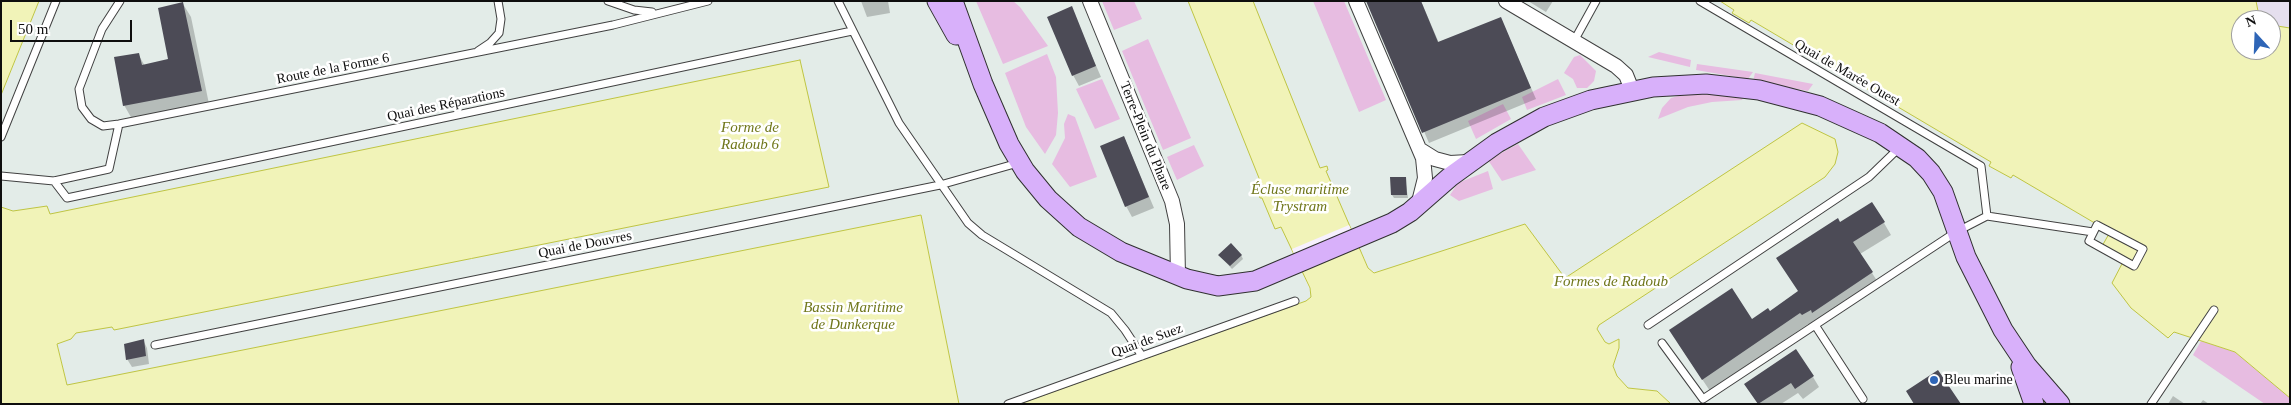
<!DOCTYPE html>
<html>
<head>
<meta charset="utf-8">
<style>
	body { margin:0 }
	#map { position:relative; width:2291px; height:405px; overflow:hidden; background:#f7f1fe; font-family:Georgia,serif }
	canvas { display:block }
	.frame { position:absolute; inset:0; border:2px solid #0e0e0e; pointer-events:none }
	.north { position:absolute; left:2231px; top:10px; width:50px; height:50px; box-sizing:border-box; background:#fff; border:1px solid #9f9f9f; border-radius:50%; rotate:340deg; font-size:14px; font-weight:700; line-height:20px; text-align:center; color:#0e0e0e }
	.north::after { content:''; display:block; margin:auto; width:18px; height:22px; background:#2e65b7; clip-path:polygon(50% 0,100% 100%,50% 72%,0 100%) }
	.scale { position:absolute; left:10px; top:20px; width:122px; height:22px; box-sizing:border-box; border:2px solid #0e0e0e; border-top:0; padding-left:6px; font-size:15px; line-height:18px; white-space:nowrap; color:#0e0e0e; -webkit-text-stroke:4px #fff; paint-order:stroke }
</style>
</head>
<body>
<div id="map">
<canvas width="2291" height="405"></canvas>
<div class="frame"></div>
<div class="north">N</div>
<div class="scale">50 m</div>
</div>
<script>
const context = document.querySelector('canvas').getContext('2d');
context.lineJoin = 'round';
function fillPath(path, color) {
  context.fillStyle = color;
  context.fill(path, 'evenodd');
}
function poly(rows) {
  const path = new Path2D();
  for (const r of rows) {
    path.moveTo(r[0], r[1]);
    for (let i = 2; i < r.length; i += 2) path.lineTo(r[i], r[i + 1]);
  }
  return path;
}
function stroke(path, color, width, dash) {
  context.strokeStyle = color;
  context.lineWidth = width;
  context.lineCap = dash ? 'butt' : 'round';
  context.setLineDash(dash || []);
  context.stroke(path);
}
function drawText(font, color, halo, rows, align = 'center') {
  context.font = font + ' Georgia,serif';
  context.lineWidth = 5;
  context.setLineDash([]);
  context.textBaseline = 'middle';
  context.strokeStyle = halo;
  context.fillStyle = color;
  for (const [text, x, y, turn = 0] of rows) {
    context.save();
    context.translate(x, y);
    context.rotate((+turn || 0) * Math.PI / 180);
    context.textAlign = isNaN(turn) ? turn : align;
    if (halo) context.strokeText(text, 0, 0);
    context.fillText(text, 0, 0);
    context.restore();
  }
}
fillPath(poly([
	[39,1,1720,1,1734,10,1732,13,1749,23,1751,20,1992,162,1989,166,2011,177,2013,174,2110,232,2124,260,2173,331,2235,352,2290,398,2290,404,1671,404,1657,391,1628,388,1617,376,1613,366,1619,348,1618,339,1609,344,1605,342,1525,224,1378,273,1369,270,1362,253,1304,276,1311,293,1311,297,1307,301,1019,404,959,404,921,215,67,386,57,343,71,339,1,223,1,95]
]), '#e3ece8');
fillPath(poly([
	[976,1,1013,1,1020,7,1048,46,1003,64],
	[1102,1,1134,1,1142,19,1114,30],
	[1313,1,1344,1,1386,100,1359,112],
	[1148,39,1191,138,1163,150,1122,51],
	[1659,52,1691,60,1690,67,1648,57],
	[1047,54,1056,77,1058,113,1056,135,1045,154,1026,127,1005,73],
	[1580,55,1596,71,1594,81,1587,88,1577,88,1573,79,1564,73,1574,57],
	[1697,64,1753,72,1748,79,1696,70],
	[1755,73,1813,84,1808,91,1753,81],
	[1102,79,1120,119,1095,129,1076,89],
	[1558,79,1566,95,1527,110,1522,97],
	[1704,93,1744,96,1742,100,1712,102,1688,107,1658,119,1662,108,1671,98,1685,94],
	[1503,104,1511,119,1476,139,1468,121],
	[1068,114,1075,117,1097,177,1070,187,1052,164,1065,138,1064,124],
	[1518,144,1536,170,1502,181,1488,160],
	[1194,145,1204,166,1177,180,1167,157],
	[1488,171,1493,189,1459,201,1450,195,1458,183],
	[2201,341,2235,352,2290,398,2290,404,2265,404,2193,355]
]), '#e7bce1');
fillPath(poly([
	[2256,1,2290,1,2290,28,2276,27,2271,25,2271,20,2263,20,2258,11]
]), '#e5dfee');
const water = poly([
	[1,1,39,1,1,95,1,1],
	[1188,1,1253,1,1320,168,1327,166,1328,170,1326,171,1368,268,1374,273,1525,224,1565,278,1802,123,1835,139,1838,152,1835,164,1825,177,1599,325,1597,329,1605,342,1609,344,1619,339,1619,348,1613,366,1617,376,1628,388,1657,391,1671,404,1019,404,1306,301,1311,297,1310,288,1281,227,1275,229,1262,198,1260,198,1259,195,1265,193,1188,1],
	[1720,1,2256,1,2258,11,2263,20,2241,20,2241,50,2271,50,2271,25,2290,28,2290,398,2235,352,2174,332,2168,338,2131,308,2112,283,2124,260,2101,248,2110,232,2013,175,2011,178,1989,166,1991,162,1751,20,1749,23,1732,13,1734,10,1720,1],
	[800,60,829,187,114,330,112,327,76,333,71,339,57,344,67,385,921,215,959,404,1,404,1,207,13,211,47,206,50,214,800,60]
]);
fillPath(water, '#f1f3b8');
stroke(water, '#bfc543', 1);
fillPath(poly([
	[1349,225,1358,244,1300,269,1292,249]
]), '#f7f1fe');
fillPath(poly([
	[861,1,888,1,890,13,867,17],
	[1368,1,1421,1,1439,43,1501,19,1536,99,1429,143],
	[1528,1,1553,1,1546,12],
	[183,4,191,17,209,104,132,119,124,105,138,54,145,66,169,60],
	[1071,8,1101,77,1079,86,1073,75],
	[1124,137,1154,208,1132,217,1126,206],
	[1405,178,1408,198,1394,198,1392,195],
	[1840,223,1884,223,1891,235,1860,254,1879,284,1810,326,1808,324,1710,391,1678,343,1752,321,1770,313,1799,292],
	[1219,255,1241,255,1243,259,1232,269],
	[143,340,147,348,149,364,132,367,127,359],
	[1813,377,1819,387,1803,399,1798,393,1781,404,1758,404,1746,384],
	[2173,396,2185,404,2168,404],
	[2203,400,2209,404,2200,404]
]), '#0003');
fillPath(poly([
	[1366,1,1421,1,1438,42,1501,17,1531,88,1422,133],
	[183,2,202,91,123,106,114,57,139,53,142,65,168,59,158,8],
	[1072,6,1096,66,1072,76,1047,17],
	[1124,136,1149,197,1125,207,1100,146],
	[1390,177,1406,177,1407,195,1391,195],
	[1872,202,1885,222,1853,242,1873,272,1812,313,1811,310,1802,315,1800,313,1702,380,1669,330,1732,288,1752,319,1768,308,1770,311,1798,291,1776,258,1838,218,1840,222],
	[1231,243,1242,255,1230,266,1218,255],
	[144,339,146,356,126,360,124,344],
	[1796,349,1814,376,1795,389,1791,383,1758,404,1744,384],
	[1938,370,1961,404,1914,404,1906,391]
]), '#4c4b56');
const lane = poly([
	[120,1,102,29,79,89,82,107,91,119,103,126,119,124,613,25,708,1],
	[608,1,634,10,652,12],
	[838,1,899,123,968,223,982,235,1111,313,1125,330,1142,356],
	[1700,1,1981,166,1987,216],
	[1574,41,1596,1],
	[478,51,490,43,499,33,501,19,498,1],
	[1,137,56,1],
	[1,176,54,181,109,169,119,124],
	[54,181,67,198,852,31],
	[2097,225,2143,249,2134,266,2089,241,2097,225],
	[1648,325,1869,177,1899,148],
	[1815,325,1863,399],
	[1662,343,1703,399,1956,232,1987,216,2093,232],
	[155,345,940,185,1018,163],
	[1008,404,1295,301],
	[2151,404,2214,310]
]);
const street = poly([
	[1090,1,1172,201,1177,224,1178,276],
	[1356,1,1423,158,1425,178,1418,206],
	[1506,1,1616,66,1626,75,1632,90],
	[1419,149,1435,159,1450,163,1468,162]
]);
const secondary = poly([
	[937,1,956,35],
	[953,1,983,84,1009,144,1025,171,1048,199,1079,227,1121,252,1187,279,1218,286,1255,281,1392,223,1410,212,1450,177,1497,143,1544,117,1591,100,1653,87,1706,84,1759,90,1820,106,1880,133,1917,158,1931,173,1943,192,1966,257,2003,330,2027,366,2060,404],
	[2021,367,2034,404]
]);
stroke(lane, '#414141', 9);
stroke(street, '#414141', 16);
stroke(secondary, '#303030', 21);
stroke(lane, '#fff', 7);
stroke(street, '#fff', 14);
stroke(secondary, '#d8b0fa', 19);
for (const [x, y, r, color] of [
	[1934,380,5,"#2e65b7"]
]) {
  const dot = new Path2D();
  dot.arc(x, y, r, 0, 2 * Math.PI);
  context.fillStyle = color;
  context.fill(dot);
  stroke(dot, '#fff', 2);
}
drawText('14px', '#0e0e0e', '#fff', [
	["Route de la Forme 6",333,69,-11],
	["Quai de Marée Ouest",1847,73,30],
	["Quai des Réparations",446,105,-12],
	["Terre-Plein du Phare",1145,136,68],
	["Quai de Douvres",585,245,-11],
	["Quai de Suez",1147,341,-20]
]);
drawText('14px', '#0e0e0e', '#fff', [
	["Bleu marine",1944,380]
], 'left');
drawText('italic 15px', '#70771b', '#fff', [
	["Forme de",750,128],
	["Radoub 6",750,145],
	["Écluse maritime",1300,190],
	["Trystram",1300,207],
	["Formes de Radoub",1611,282],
	["Bassin Maritime",853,308],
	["de Dunkerque",853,325]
]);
</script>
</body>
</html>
